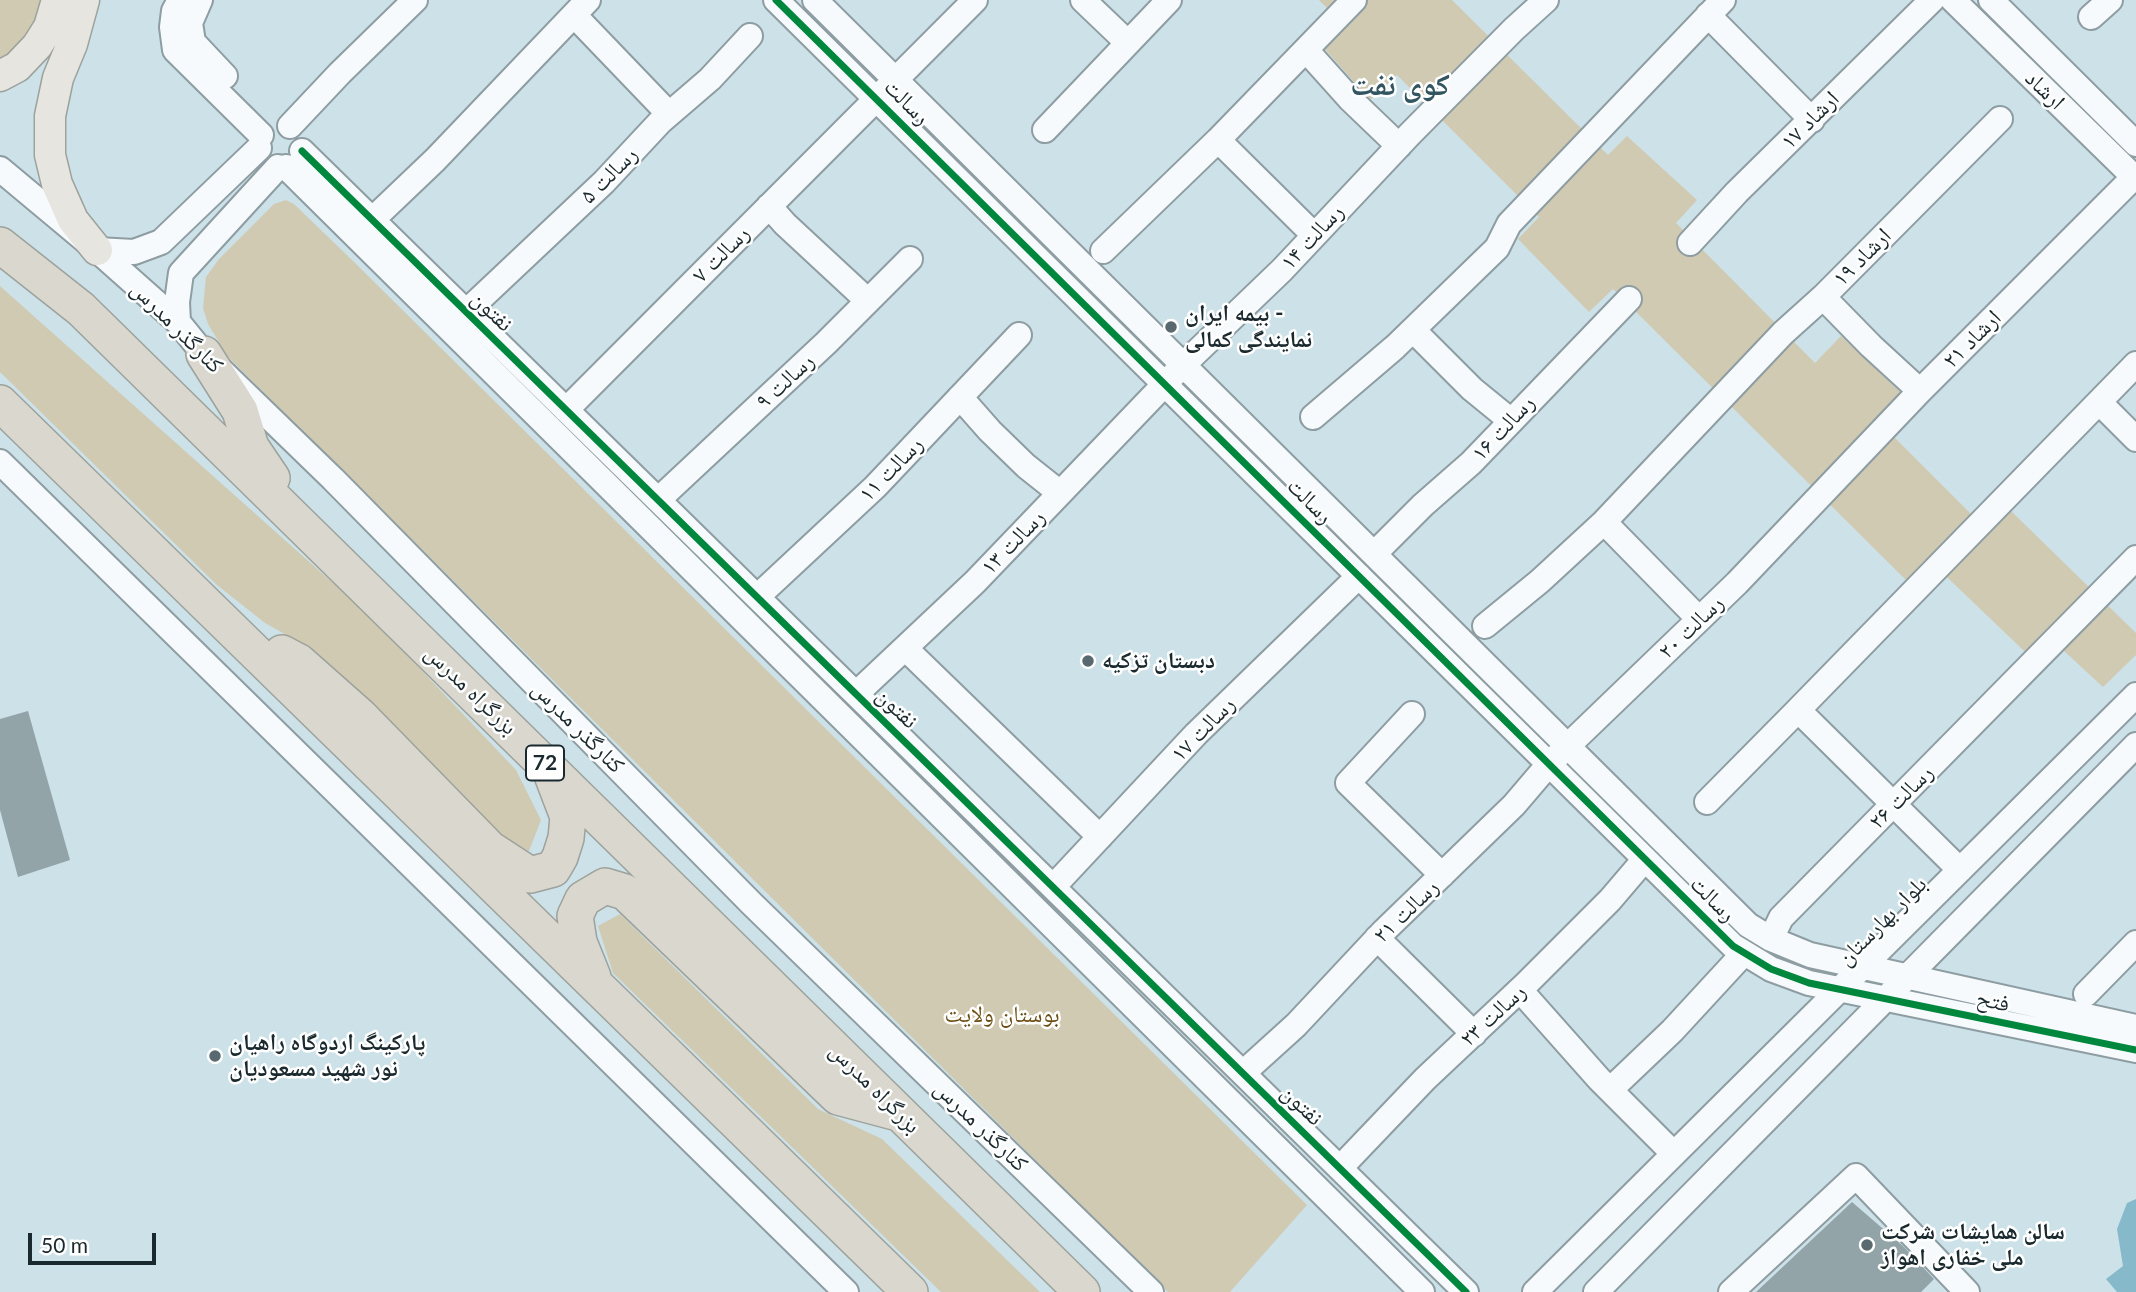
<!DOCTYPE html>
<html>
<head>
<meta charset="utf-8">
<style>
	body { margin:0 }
	#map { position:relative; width:2136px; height:1292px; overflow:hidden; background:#cce1e8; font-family:Lato,sans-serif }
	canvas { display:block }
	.scale { position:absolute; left:28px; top:1233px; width:128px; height:32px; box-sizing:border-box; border:4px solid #1a292e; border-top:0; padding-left:9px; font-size:21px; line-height:24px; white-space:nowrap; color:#1a292e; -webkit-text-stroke:5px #fff; paint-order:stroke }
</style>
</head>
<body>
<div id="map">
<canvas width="2136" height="1292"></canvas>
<div class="scale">50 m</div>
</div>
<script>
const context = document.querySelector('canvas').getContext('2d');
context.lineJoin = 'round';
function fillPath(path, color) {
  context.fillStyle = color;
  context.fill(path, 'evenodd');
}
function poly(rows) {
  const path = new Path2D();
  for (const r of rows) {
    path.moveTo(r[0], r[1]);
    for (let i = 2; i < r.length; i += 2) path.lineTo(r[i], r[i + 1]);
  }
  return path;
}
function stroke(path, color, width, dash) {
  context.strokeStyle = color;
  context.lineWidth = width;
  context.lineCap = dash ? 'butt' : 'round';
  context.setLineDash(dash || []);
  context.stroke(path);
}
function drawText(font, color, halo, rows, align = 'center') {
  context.font = font + ' Lato,"Noto Naskh Arabic",sans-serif';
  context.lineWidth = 5;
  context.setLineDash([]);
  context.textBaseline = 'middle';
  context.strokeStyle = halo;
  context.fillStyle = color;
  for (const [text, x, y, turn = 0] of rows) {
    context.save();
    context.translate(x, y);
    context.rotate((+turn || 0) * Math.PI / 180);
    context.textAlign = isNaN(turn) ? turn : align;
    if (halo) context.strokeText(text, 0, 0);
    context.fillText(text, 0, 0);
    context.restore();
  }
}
fillPath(poly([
	[0,0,55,0,0,75],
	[1319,0,1452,0,1608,155,1627,136,1697,200,1676,223,1815,363,1841,336,1900,392,1876,419,1988,531,2009,509,2136,633,2136,655,2103,687,2063,650,2044,670,1930,561,1907,581,1613,289,1589,312,1518,239,1539,217,1397,75,1370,100,1323,47,1345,26],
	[286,200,294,204,353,261,1307,1205,1230,1292,1168,1292,228,357,208,324,203,308,206,277,219,259,274,204],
	[0,286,370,616,516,770,541,820,529,851,495,837,315,651,265,623,217,585,0,372],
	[620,914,818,1109,882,1139,1040,1292,941,1292,613,973,598,926]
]), '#d1cab2');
fillPath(poly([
	[2136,1199,2136,1292,2117,1292,2106,1279,2123,1266,2117,1229,2127,1203]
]), '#86bacb');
fillPath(poly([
	[28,711,70,860,18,877,0,810,0,719],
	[1852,1202,1903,1246,1934,1279,1921,1292,1756,1292]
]), '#93a4a9');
const minor = poly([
	[180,0,174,11,172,27,175,50,261,135],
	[200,0,190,23,193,42,225,76],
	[776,0,1733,946,1771,969,1809,983,2136,1050],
	[815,0,1748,925,1771,939,1810,955,2136,1027],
	[1083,0,1128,43],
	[1953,0,2136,179],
	[1991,0,2136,144],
	[574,15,669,114],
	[1708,15,1812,120],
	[2091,17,2110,0],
	[1306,50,1350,99,1399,146],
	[290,126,340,73,415,0],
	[1045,130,1169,0],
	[1218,140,1314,235],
	[302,151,1466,1292],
	[286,167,1422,1292],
	[0,169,97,250,178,322,204,354,333,479,752,904,1151,1292],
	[769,206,785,224,868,301],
	[372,220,435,160,588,0],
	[1690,243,1737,192,1932,0],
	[97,250,134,252,161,242,259,148],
	[1103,251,1218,140,1354,0],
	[1823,297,1871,346,1920,391],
	[466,312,604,182,660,122,710,79,750,36],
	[178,322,177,302,181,273,278,167],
	[1413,330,1472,389,1510,420],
	[960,397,990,431,1026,466,1060,493],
	[2099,402,2136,439],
	[566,410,975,0],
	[1313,417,1395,347,1497,248,1509,224,1723,0],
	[0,462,846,1292],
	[658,500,826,343,910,259],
	[1604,522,1699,619],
	[1374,554,1423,505,1471,463,1629,299],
	[757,597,875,487,1019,335],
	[1485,626,1540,581,1604,522,1783,333,1823,297,2000,119],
	[905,648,1100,837],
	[856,694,975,582,1183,365,1282,270,1410,134,1514,29,1546,0],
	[1798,710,2136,364],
	[1412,714,1348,783,1442,875],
	[1707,802,1798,710,1960,870],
	[1053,887,1196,734,1359,576],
	[1377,938,1474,1034],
	[1771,939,1781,918,2136,558],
	[1520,990,1599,1079,1674,1154],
	[2086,994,2136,943],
	[1243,1073,1296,1025,1384,931,1514,805,1549,764,1737,583,1920,391,2134,177],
	[1610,1090,1672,1031,1744,953],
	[1340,1168,1425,1079,1526,984,1610,900,1645,859],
	[1535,1292,2136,695],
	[1596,1292,2136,745],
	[1731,1292,1856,1176,1967,1292]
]);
const major = poly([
	[84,0,72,44,58,78,50,116,50,155,57,184,73,220,97,250],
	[0,76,17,67,37,46,49,27,57,0]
]);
const highway = poly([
	[0,245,81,309,1082,1292],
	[204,354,240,411,251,447,272,478],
	[0,403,910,1292],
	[282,653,299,662,360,716,490,849,530,875,553,869,560,857,566,838,568,817,552,775],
	[593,977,579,942,575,916,583,899,605,886,625,892,838,1097,898,1113]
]);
stroke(minor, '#8d9da2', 28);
stroke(major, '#9da29c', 33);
stroke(highway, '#9da29c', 38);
stroke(minor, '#f7fafc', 24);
stroke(major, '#e6e5e0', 30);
stroke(highway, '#d9d7ce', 35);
stroke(poly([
	[776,0,1733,946,1771,969,1809,983,2136,1050],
	[302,151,1466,1292]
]), '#00873e', 7);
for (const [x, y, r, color] of [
	[1171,327,7,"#58696f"],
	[1088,661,7,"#58696f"],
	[215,1056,7,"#58696f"],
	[1867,1245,7,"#58696f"]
]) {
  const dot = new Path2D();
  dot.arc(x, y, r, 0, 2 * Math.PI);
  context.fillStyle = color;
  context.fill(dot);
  stroke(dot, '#fff', 2.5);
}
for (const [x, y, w] of [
	[545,763,38]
]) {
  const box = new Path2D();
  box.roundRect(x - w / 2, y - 17.5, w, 35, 5);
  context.fillStyle = '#fff';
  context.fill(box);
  stroke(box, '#1a292e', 2);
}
drawText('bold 21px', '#1a292e', null, [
	["72",545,763]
]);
drawText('23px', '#1a292e', '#fff', [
	["ارشاد",2045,90,44],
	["رسالت",907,102,45],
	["ارشاد ۱۷",1810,120,-45],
	["رسالت ۵",609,175,-45],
	["رسالت ۱۴",1312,237,-47],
	["رسالت ۷",721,254,-45],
	["ارشاد ۱۹",1862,257,-45],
	["نفتون",492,311,44],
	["کنارگذر مدرس",177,327,45],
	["ارشاد ۲۱",1972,339,-45],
	["رسالت ۹",785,381,-43],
	["رسالت ۱۶",1503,428,-47],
	["رسالت ۱۱",891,469,-46],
	["رسالت",1310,501,45],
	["رسالت ۱۳",1013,542,-46],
	["رسالت ٢٠",1691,627,-44],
	["بزرگراه مدرس",471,690,44],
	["نفتون",897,708,44],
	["کنارگذر مدرس",578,727,45],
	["رسالت ۱۷",1203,729,-46],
	["رسالت ۲۶",1901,797,-45],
	["رسالت",1713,899,45],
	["رسالت ۲۱",1406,911,-44],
	["بلوار بهارستان",1882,921,-45],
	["فتح",1993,1001,12],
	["رسالت ۲۳",1493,1015,-43],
	["بزرگراه مدرس",875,1088,45],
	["نفتون",1302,1105,44],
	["کنارگذر مدرس",981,1126,44]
]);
drawText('bold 23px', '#1a292e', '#fff', [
	["بیمه ایران -",1185,314],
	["نمایندگى کمالى",1185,340],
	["دبستان تزکیه",1102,661],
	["پارکینگ اردوگاه راهیان",229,1043],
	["نور شهید مسعودیان",229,1069],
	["سالن همایشات شرکت",1881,1232],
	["ملی خفاری اهواز",1881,1258]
], 'left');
drawText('23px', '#6c4e13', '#fff', [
	["بوستان ولایت",1002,1015]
]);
drawText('bold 30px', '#325561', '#fff', [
	["کوی نفت",1400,85]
]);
</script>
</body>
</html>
